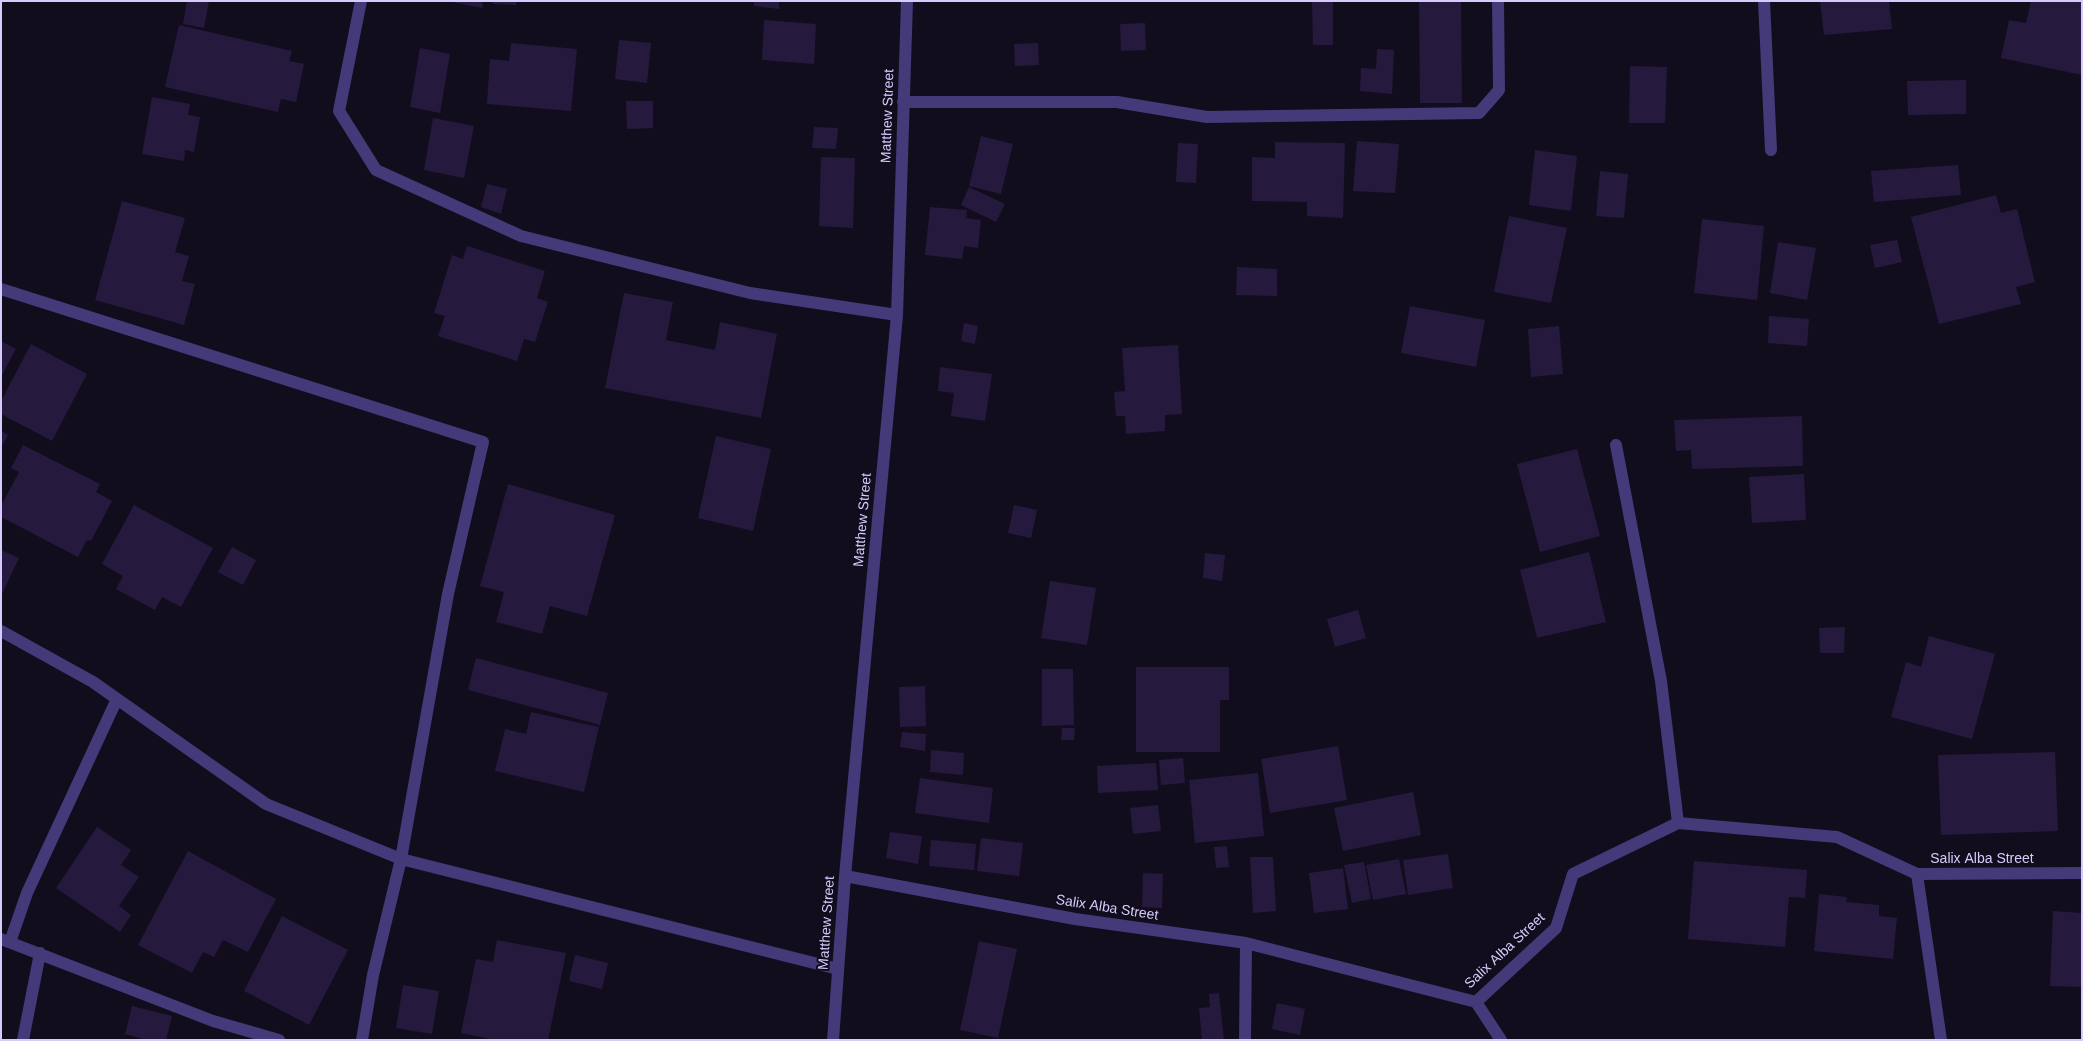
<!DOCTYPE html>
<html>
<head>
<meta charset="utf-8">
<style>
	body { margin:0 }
	#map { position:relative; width:2083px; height:1041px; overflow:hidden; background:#110d1d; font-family:Arial,sans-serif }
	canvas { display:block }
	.frame { position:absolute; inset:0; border:2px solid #d7cbfc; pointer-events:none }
</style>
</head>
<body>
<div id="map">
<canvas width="2083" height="1041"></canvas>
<div class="frame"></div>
</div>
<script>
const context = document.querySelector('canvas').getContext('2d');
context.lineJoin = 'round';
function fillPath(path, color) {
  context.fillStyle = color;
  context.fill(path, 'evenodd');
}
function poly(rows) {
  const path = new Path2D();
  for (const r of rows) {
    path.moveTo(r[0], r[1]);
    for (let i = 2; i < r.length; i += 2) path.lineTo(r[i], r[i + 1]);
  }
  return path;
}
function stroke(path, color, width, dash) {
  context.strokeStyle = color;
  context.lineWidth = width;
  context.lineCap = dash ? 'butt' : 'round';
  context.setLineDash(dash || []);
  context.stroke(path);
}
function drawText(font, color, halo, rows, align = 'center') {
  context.font = font + ' Arial,sans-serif';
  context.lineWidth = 4;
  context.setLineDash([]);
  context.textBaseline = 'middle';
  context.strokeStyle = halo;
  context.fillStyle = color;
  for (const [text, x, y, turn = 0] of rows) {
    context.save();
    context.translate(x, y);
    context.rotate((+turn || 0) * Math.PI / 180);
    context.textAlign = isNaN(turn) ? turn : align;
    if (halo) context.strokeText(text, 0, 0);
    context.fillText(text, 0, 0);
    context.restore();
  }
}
fillPath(poly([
	[187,1,209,1,204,28,183,24],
	[447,1,483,1,482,8],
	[493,1,517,1,516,5,493,4],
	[754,1,779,1,779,9,754,6],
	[1312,1,1333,1,1333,45,1313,45],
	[1419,1,1461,1,1462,103,1420,103],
	[1820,1,1889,1,1892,29,1824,35],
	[2031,1,2082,1,2082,75,2001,58,2009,20,2026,23],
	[764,20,816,24,814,64,762,60],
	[1145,23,1146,50,1121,51,1120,24],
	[179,25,292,51,289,61,304,64,296,102,281,99,278,112,165,87],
	[619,40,651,43,647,83,615,79],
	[511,43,577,49,571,111,487,104,490,59,509,61],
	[1038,43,1039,65,1015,66,1014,44],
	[420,48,450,54,440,113,410,107],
	[1377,49,1394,50,1392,94,1360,91,1361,68,1376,69],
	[1630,66,1667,67,1665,123,1629,123],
	[1966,80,1966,114,1908,115,1907,81],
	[152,97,190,104,188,115,200,117,194,152,185,150,184,161,142,154],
	[626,101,653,101,653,128,627,129],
	[433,118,474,126,464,178,424,170],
	[814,127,838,128,836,149,812,148],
	[981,136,1013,144,1001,194,969,186],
	[1357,141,1399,144,1395,193,1353,191],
	[1275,142,1345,143,1343,218,1307,216,1307,202,1252,201,1252,157,1275,158],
	[1178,143,1198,144,1196,183,1176,182],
	[1535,150,1577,156,1571,211,1529,205],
	[821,157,855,158,853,228,819,226],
	[1958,165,1961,195,1874,202,1871,171],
	[1600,171,1628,174,1624,218,1596,216],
	[487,184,507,189,501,214,481,207],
	[969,187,1005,204,996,222,961,205],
	[1996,195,2001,213,2017,209,2035,282,2016,287,2021,304,1939,324,1911,217],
	[122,201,185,218,175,252,189,256,182,281,195,284,184,325,95,300],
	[930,207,967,210,966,218,981,220,978,248,964,246,962,259,925,255],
	[1509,216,1567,228,1551,303,1494,292],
	[1702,219,1764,226,1757,300,1694,293],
	[1897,240,1902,262,1875,268,1870,245],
	[1778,242,1816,248,1807,300,1770,293],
	[467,246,545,271,537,298,548,302,535,342,524,339,517,361,438,336,445,316,434,313,452,255,463,259],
	[1237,267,1277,269,1277,296,1236,295],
	[624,293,673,302,666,340,715,350,720,322,777,334,761,418,605,388],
	[1410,306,1485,320,1476,367,1401,353],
	[1769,316,1809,319,1807,346,1768,343],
	[964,323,978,326,975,344,961,341],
	[1559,326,1563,374,1531,377,1528,329],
	[1,341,16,349,1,377],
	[31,344,87,374,52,441,1,414,1,401],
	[1178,345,1182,414,1165,415,1165,431,1126,434,1125,416,1116,416,1114,392,1125,391,1122,348],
	[940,367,992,374,985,421,951,416,954,393,938,391],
	[1802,416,1803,466,1692,469,1691,450,1676,451,1674,420],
	[1,431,8,435,1,448],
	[716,436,771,449,753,531,698,518],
	[23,445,100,484,96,492,112,501,91,541,87,540,78,557,1,517,1,506,19,472,11,468],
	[1577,449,1600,536,1540,552,1517,464],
	[1804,474,1806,520,1752,523,1749,477],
	[508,484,615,515,587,616,550,606,542,634,496,622,504,592,480,586],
	[134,505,213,548,181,607,162,597,155,610,116,589,123,576,102,564],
	[1014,505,1037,510,1031,538,1008,533],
	[232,547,256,560,243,585,218,572],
	[1,550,19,558,1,596],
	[1589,552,1606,622,1537,638,1520,570],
	[1205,553,1225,555,1222,581,1203,578],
	[1050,581,1096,588,1087,645,1041,638],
	[1358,610,1366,638,1335,647,1327,619],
	[1845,627,1844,653,1820,653,1819,628],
	[1929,636,1995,654,1972,739,1891,717,1906,662,1921,667],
	[476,658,608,693,600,725,468,690],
	[1136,667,1229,667,1229,700,1220,700,1220,752,1136,752],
	[1042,669,1073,669,1074,725,1042,726],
	[925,686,926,726,900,727,899,687],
	[531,712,599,727,584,792,495,771,505,729,526,734],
	[1062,728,1075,728,1074,740,1061,740],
	[902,732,926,734,925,751,900,747],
	[1338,746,1347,800,1270,813,1261,759],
	[931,750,964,753,963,775,930,772],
	[2055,752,2058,831,1941,835,1938,755],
	[1183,758,1185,783,1161,785,1159,760],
	[1156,763,1158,790,1098,793,1097,766],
	[1258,773,1264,836,1195,843,1189,780],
	[920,778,993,788,989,823,915,813],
	[1413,792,1421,835,1343,851,1334,808],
	[1158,805,1161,831,1133,834,1130,808],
	[97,827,131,850,121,865,139,877,119,906,131,915,120,932,56,888],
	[890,832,922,836,918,864,886,858],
	[981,838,1023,843,1019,876,977,871],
	[931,840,976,844,974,870,929,866],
	[1227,846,1229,867,1216,868,1214,847],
	[188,851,276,899,248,952,223,940,214,957,203,952,192,973,138,945],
	[1448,854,1453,888,1408,895,1403,860],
	[1250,857,1273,857,1276,911,1253,913],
	[1399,859,1406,894,1373,900,1366,865],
	[1694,861,1807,870,1805,898,1789,897,1785,947,1688,939],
	[1364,862,1371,899,1352,903,1344,865],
	[1343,868,1348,909,1314,913,1309,873],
	[1143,873,1163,874,1162,908,1142,907],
	[1819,894,1847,897,1846,902,1879,905,1879,916,1897,918,1893,959,1814,951],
	[2053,911,2082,913,2082,987,2050,986],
	[282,916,348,950,309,1025,244,991],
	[497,940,566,953,548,1040,496,1040,461,1033,476,959,493,962],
	[979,941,1017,949,998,1038,960,1030],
	[575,955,608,963,602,989,569,981],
	[403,985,439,991,432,1034,396,1028],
	[1219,993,1224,1040,1202,1040,1199,1008,1210,1007,1209,994],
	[1277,1003,1305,1009,1300,1035,1272,1029],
	[132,1006,172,1016,166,1040,147,1040,125,1034]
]), '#251a3d');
stroke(poly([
	[361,1,339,111,376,170,521,236,750,293,897,315],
	[1764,1,1771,150],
	[903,102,1117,102,1207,117,1479,113,1499,90,1498,1],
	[1,289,483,442,448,594,401,859,373,975,362,1040],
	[1616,445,1661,681,1678,823],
	[1,631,93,682,266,804,401,859,838,969],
	[1917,874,1941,1040],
	[845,876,1075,919,1246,943,1476,1002,1556,928,1573,874,1678,823,1837,837,1917,874,2082,873],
	[1,939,213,1021,279,1040],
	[10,942,27,893,117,699],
	[1476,1002,1501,1040],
	[23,1040,40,953],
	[833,1040,845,876,897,315,907,1],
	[1245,1040,1246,943]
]), '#443a79', 12);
drawText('14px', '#d7cbfc', '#110d1d', [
	["Matthew Street",888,116,-88],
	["Matthew Street",863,520,-85],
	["Salix Alba Street",1982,859],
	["Salix Alba Street",1107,908,9],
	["Matthew Street",827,923,-86],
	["Salix Alba Street",1505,951,-43]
]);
</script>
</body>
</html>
